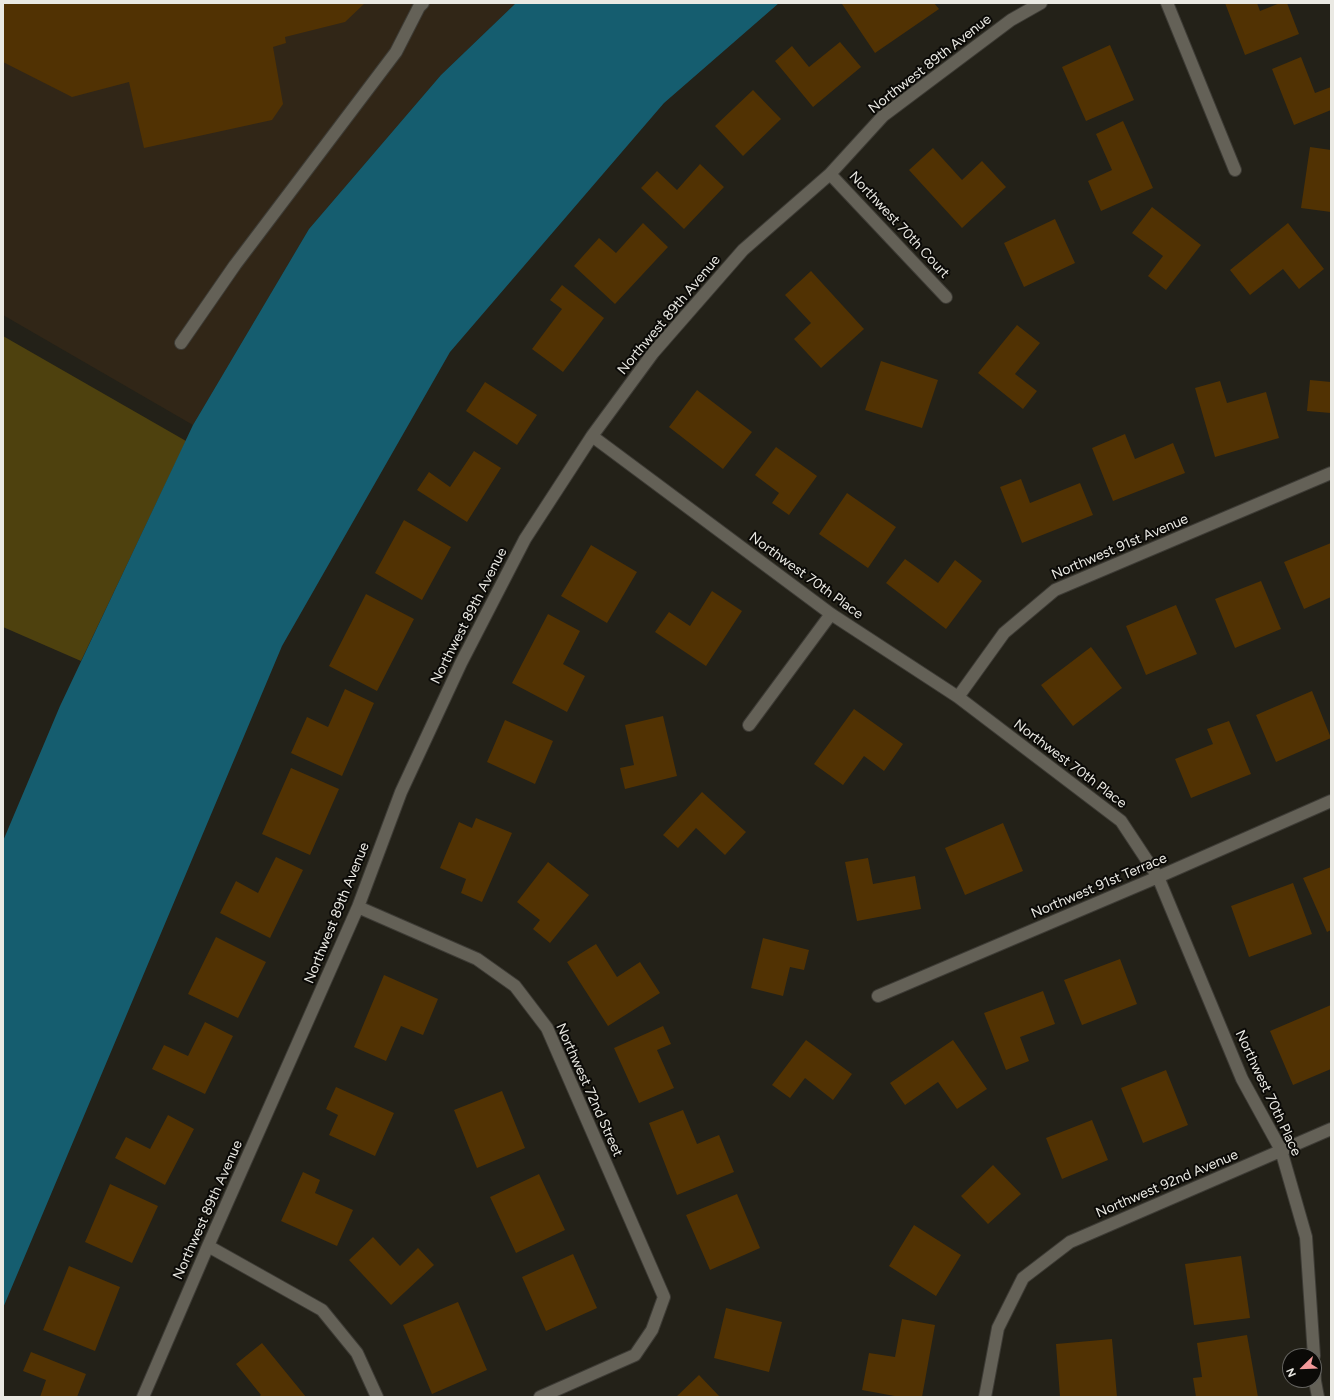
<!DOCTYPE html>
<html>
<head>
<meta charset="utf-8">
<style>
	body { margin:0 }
	#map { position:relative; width:1334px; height:1400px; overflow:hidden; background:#232118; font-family:Figtree,sans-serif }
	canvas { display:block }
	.frame { position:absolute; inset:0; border:4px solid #eae9e3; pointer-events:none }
	.north { position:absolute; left:1282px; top:1348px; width:40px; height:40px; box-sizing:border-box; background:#0b0a07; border:1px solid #64635f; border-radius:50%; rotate:247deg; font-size:11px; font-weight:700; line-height:16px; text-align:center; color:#eae9e3 }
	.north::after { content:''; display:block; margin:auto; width:14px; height:18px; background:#f59b9b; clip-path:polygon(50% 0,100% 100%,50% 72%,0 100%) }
</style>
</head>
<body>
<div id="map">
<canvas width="1334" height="1400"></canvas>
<div class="frame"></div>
<div class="north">N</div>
</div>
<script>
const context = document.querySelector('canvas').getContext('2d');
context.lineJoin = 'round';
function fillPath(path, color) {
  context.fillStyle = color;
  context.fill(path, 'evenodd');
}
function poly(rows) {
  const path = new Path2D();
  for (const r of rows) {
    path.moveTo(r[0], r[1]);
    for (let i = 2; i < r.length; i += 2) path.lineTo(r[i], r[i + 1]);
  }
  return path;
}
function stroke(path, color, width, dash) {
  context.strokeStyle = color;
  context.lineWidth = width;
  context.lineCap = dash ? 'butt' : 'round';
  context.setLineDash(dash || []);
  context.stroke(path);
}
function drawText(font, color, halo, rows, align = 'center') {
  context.font = font + ' Figtree,sans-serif';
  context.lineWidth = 4;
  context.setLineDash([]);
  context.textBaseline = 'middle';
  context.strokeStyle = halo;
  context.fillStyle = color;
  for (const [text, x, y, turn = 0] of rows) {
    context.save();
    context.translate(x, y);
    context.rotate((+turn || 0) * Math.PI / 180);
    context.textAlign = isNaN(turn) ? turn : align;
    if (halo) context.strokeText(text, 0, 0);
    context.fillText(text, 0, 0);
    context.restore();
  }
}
fillPath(poly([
	[3,3,516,3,441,75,309,229,193,425,3,315]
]), '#312617');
fillPath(poly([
	[3,336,186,441,81,661,3,627]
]), '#4e410e');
fillPath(poly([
	[516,3,779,3,664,103,450,352,282,646,3,1308,3,841,60,706,193,425,309,229,441,75]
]), '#155d6f');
fillPath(poly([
	[3,3,365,3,345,22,285,37,286,43,273,47,283,104,272,120,144,148,129,82,72,97,3,62],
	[844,3,934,3,939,9,875,53,842,4],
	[1225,3,1257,3,1260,11,1280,3,1287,3,1299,34,1245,55],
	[840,42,861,67,813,107,775,61,792,46,809,67],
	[1110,45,1134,100,1086,121,1062,67],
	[1301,57,1315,93,1331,87,1331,110,1294,125,1272,69],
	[753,90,781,119,743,156,715,126],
	[1123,121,1153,188,1101,211,1088,181,1112,170,1096,134],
	[1310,147,1331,150,1331,212,1301,208],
	[933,148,962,180,982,161,1006,187,962,228,909,170],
	[700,164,724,187,684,229,641,188,657,171,677,190],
	[1152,207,1201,245,1166,290,1148,276,1163,256,1132,233],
	[1055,219,1075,263,1024,287,1004,243],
	[643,223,668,247,615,304,574,266,599,238,616,253],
	[1288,223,1324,269,1299,289,1283,269,1250,295,1230,270],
	[811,271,864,329,821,368,794,339,811,323,785,295],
	[562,285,604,318,563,372,532,349,562,309,550,300],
	[1017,325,1040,343,1015,374,1037,391,1023,409,978,373],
	[881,361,938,380,922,428,865,410],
	[1310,380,1331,382,1331,413,1307,411],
	[1220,381,1227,403,1266,392,1279,438,1215,457,1195,388],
	[485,382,537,415,517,445,466,411],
	[697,390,752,432,723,469,669,427],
	[1125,434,1135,459,1173,443,1185,473,1113,501,1092,448],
	[776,447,817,476,789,515,772,503,779,493,755,475],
	[474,451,501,468,467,522,417,490,429,472,450,487],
	[1021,479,1030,503,1080,483,1093,515,1022,543,1000,487],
	[847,493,896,527,868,568,819,534],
	[404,520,451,547,422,600,375,573],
	[1331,543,1331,597,1304,609,1284,562],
	[591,545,637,572,607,623,561,596],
	[905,559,938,583,955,560,982,581,946,629,886,583],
	[1261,581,1281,629,1235,648,1215,599],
	[712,591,742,611,706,666,655,632,669,612,690,626],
	[366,594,414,619,377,691,329,666],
	[1176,605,1197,654,1146,675,1126,626],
	[548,614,580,631,563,664,585,676,567,712,512,683],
	[1091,647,1122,688,1073,726,1041,685],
	[345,689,374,703,342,776,291,753,307,717,328,727],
	[1312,691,1331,738,1276,762,1256,715],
	[854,709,903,744,884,771,864,756,843,785,814,764],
	[663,716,677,776,625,789,620,768,634,765,625,725],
	[505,720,553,741,535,784,487,762],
	[1229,721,1251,774,1191,798,1175,759,1213,744,1207,729],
	[291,768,339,789,310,855,262,834],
	[702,792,746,832,725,855,696,828,678,848,663,835],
	[476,818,512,833,482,902,461,893,466,879,440,868,459,822,472,828],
	[1003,823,1023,871,965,895,945,848],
	[276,857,303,870,270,938,220,913,236,881,258,893],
	[868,858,873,884,915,876,921,909,857,921,845,862],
	[548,862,589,895,550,943,533,929,540,920,517,902],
	[1331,867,1331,930,1327,932,1303,878],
	[1293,883,1312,934,1249,957,1231,906],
	[216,937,266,962,238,1018,188,994],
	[763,938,809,950,804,970,790,967,783,996,751,988],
	[596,944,617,977,640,962,660,993,608,1026,567,962],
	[1120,959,1137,1004,1082,1025,1064,980],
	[384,975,438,999,423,1035,401,1026,386,1061,354,1047],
	[1043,991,1055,1024,1020,1037,1029,1061,1006,1070,984,1013],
	[1331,1005,1331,1069,1293,1085,1270,1031],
	[205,1022,233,1036,205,1094,152,1069,164,1045,188,1056],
	[663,1026,671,1044,657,1050,674,1088,639,1103,614,1048],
	[806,1040,852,1074,833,1100,805,1078,790,1098,772,1085],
	[953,1040,987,1089,957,1109,938,1082,905,1105,890,1083],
	[1166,1070,1188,1125,1143,1143,1121,1088],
	[336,1087,394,1113,375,1156,329,1135,338,1115,326,1109],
	[502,1091,525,1148,477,1168,454,1110],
	[683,1110,697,1144,719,1135,734,1172,677,1195,649,1123],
	[168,1115,194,1129,165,1185,115,1158,126,1137,150,1149],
	[1092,1120,1108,1160,1062,1179,1046,1138],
	[993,1165,1021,1194,988,1224,961,1196],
	[303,1172,320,1180,315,1193,353,1210,337,1246,281,1221],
	[539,1174,565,1230,516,1253,490,1197],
	[110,1184,158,1206,132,1263,85,1242],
	[737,1194,760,1248,710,1270,686,1215],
	[914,1225,961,1255,936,1296,889,1266],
	[373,1237,400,1266,418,1248,434,1265,391,1305,349,1260],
	[573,1254,597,1308,546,1331,522,1277],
	[1241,1256,1250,1318,1194,1325,1185,1264],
	[69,1266,120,1287,95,1351,43,1330],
	[458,1302,487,1370,432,1394,403,1325],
	[726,1308,782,1322,769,1372,714,1358],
	[902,1319,935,1325,922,1397,900,1397,862,1390,869,1353,895,1357],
	[1247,1335,1258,1397,1196,1397,1193,1378,1202,1377,1197,1343],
	[1112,1339,1117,1397,1060,1397,1056,1344],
	[262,1343,306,1397,258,1397,261,1395,236,1364],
	[31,1352,86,1374,77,1397,40,1397,46,1380,23,1371],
	[699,1375,720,1397,676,1397]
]), '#513203');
const minor = poly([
	[1167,3,1235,170],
	[830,174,946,297],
	[181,343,235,265,396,52,419,7,423,3],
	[592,436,831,614,958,697,1121,821,1158,877,1242,1079,1281,1150,1306,1237,1314,1356],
	[958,697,1004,633,1055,590,1331,473],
	[749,725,831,614],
	[358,907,477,959,515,986,547,1028,664,1297,652,1330,635,1355,540,1397],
	[878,996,1158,877,1331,801],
	[208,1246,322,1310,357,1353,377,1397],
	[1314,1364,1315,1381,1318,1397],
	[143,1397,208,1246,358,907,401,792,461,663,525,539,592,436,653,353,743,250,830,174,883,116,1011,20,1041,3],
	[985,1397,998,1328,1023,1278,1070,1242,1331,1129]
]);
stroke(minor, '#3d3b35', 14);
stroke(minor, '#646157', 12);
drawText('14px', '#eae9e3', '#0b0a07', [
	["Northwest 89th Avenue",930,64,-38],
	["Northwest 70th Court",899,225,47],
	["Northwest 89th Avenue",669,315,-50],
	["Northwest 91st Avenue",1120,547,-23],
	["Northwest 70th Place",806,576,36],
	["Northwest 89th Avenue",469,616,-63],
	["Northwest 70th Place",1070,764,37],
	["Northwest 91st Terrace",1099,886,-23],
	["Northwest 89th Avenue",337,913,-68],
	["Northwest 72nd Street",589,1090,66],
	["Northwest 70th Place",1268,1093,65],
	["Northwest 92nd Avenue",1167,1184,-23],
	["Northwest 89th Avenue",208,1210,-66]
]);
</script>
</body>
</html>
